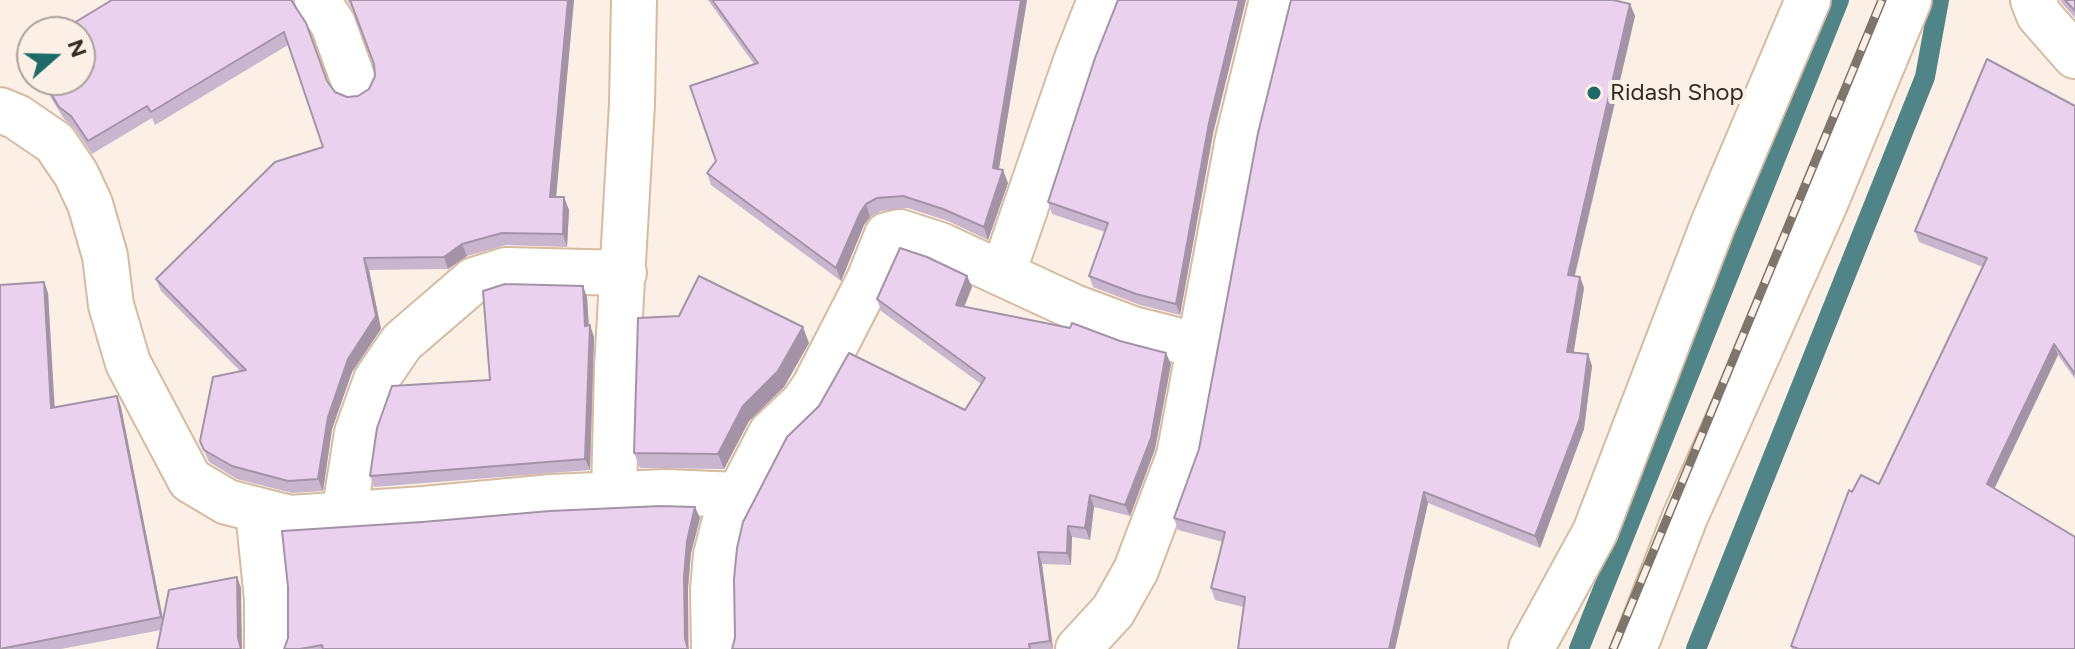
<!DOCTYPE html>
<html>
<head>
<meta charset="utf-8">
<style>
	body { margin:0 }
	#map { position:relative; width:2075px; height:649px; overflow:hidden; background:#fcf0e6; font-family:Figtree,sans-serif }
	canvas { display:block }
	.north { position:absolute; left:16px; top:16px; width:80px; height:80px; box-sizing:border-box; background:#fcf0e6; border:2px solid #aca197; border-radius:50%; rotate:70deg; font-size:22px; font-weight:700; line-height:32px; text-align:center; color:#342a20 }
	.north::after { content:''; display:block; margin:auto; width:28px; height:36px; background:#1d6a68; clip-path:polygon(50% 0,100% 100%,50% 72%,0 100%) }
</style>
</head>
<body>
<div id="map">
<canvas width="2075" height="649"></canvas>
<div class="north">N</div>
</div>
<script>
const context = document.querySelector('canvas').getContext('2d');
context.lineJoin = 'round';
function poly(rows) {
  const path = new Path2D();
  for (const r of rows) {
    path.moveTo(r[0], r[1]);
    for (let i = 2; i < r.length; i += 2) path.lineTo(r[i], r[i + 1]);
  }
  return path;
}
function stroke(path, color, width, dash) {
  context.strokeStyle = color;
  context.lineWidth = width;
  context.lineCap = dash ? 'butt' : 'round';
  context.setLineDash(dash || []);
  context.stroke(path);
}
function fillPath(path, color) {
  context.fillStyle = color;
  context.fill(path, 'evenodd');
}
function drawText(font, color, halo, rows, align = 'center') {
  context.font = font + ' Figtree,sans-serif';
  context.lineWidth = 8;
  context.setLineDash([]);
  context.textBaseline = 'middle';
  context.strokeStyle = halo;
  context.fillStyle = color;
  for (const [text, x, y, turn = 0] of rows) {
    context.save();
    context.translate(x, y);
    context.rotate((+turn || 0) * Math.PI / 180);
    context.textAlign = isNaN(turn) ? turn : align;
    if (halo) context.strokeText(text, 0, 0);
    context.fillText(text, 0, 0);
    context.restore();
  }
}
stroke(poly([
	[1579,649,1839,0],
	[1696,649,1925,77,1939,0]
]), '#518486', 20);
const minor = poly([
	[317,0,333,24,355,85],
	[2033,0,2039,15,2075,56],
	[0,110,17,117,55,143,76,174,90,204,105,256,111,305,128,363,190,480,227,502,290,518,424,509,552,497,665,492,739,495,724,524,716,555,713,590,714,649],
	[1003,273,1076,61,1100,0],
	[614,494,617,368,632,104,634,0],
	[739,495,771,433,803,403,814,387,869,280,887,235,900,232,940,245,1074,307,1133,329,1200,346],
	[258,511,267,599,267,649],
	[344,515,357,433,376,380,402,342,474,280,506,270,624,273],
	[1078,649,1113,611,1136,570,1179,456,1238,139,1272,0],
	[1531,649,1595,532,1713,224,1808,0],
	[1634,649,1685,517,1824,206,1909,0]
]);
stroke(minor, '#d6bba1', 48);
stroke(minor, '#fff', 44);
const rail = poly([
	[1613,649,1882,0]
]);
stroke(rail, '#80756b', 9);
stroke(rail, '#fcf0e6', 6, [18]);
fillPath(poly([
	[112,0,293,0,292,2,327,81,335,92,347,97,358,96,369,89,375,76,374,64,356,15,347,0,574,0,556,197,564,197,569,210,567,247,506,245,467,256,448,269,369,270,381,329,352,372,332,429,323,491,292,493,237,479,209,462,200,441,240,371,161,291,156,279,323,147,288,45,155,125,152,118,92,154,75,129,64,119,40,80,80,80],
	[708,0,1027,0,999,169,1008,183,988,240,948,221,908,208,881,211,870,217,864,225,841,281,711,185,707,173,716,161,754,64],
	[2060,0,2075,0,2075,18,2061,2],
	[1630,4,1635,16,1575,276,1580,277,1584,288,1573,352,1588,354,1592,366,1584,429,1540,548,1428,503,1395,649,1238,649,1244,607,1215,600,1211,588,1223,542,1178,530,1174,518,1199,449],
	[2075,106,2075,379,2058,355,1995,488,2075,649,1792,649,1791,646,1852,492,1879,484,1983,267,1919,242,1915,231],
	[1213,134,1180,315,1140,305,1093,287,1089,276,1105,232,1052,214,1048,202],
	[967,276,972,287,964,307,1171,364,1155,449,1130,516,1094,507,1090,540,1072,537,1071,565,1042,564,1053,649,732,649,965,410,981,384,881,311,877,299],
	[44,282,48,293,55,408,117,396,121,407,163,619,237,577,241,588,161,630,61,649,0,649],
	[587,297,589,325,594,337,590,470,374,487,370,476,490,380],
	[809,343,784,387,749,421,724,469,640,468,634,453],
	[700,518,691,553,688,588,689,649,284,649]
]), '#c9b5ce');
fillPath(poly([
	[568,0,574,0,555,209,550,197],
	[1021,0,1027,0,997,180,993,168],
	[1239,0,1246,0,1213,134,1180,315,1176,304,1209,123],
	[1630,4,1635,16,1572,286,1568,275],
	[1003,170,1008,183,988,240,984,227],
	[564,197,569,210,567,247,563,234],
	[866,204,870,217,864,225,841,281,836,268,860,213],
	[462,244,467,256,448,269,444,257],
	[364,258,369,270,381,329,352,372,332,429,323,491,318,479,328,417],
	[967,276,972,287,960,317,956,305],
	[1580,277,1584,288,1572,363,1567,352],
	[44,282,48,293,55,420,51,408],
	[583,286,587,297,589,333,590,325,594,337,590,470,585,459,585,326],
	[803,327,809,343,784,387,749,421,724,469,718,454,743,406],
	[2054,344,2058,355,1991,495,1987,484],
	[1166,353,1171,364,1155,449,1130,516,1125,505],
	[1588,354,1592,366,1584,429,1540,548,1535,536],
	[117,396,121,407,165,629,161,617],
	[1424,492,1428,503,1395,649,1389,649],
	[1090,495,1094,507,1090,540,1085,528],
	[695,507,700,518,691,553,688,588,688,649,685,639,684,577,687,541],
	[1068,526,1072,537,1071,565,1067,553],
	[1038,552,1042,564,1053,649,1050,641],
	[237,577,241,588,242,649,241,649,238,638]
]), '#a493a7');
const building = poly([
	[112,0,291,0,306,23,327,81,335,92,347,97,358,96,369,89,375,76,374,64,350,0,568,0,550,197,564,197,563,234,502,233,462,244,444,257,364,258,376,316,348,359,328,417,318,479,288,481,232,466,204,450,200,441,213,377,246,370,156,279,275,162,323,147,284,32,151,112,147,106,88,141,71,116,59,107,43,80,80,80,80,32,59,32,112,0],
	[712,0,1021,0,993,168,1003,170,984,227,943,209,903,196,877,198,866,204,860,213,836,268,707,173,716,161,690,86,758,63,712,0],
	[1118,0,1239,0,1209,123,1176,304,1136,294,1089,276,1108,223,1048,202,1095,58,1118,0],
	[1291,0,1613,0,1630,4,1568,275,1580,277,1567,352,1588,354,1580,418,1535,536,1424,492,1389,649,1238,649,1245,597,1211,588,1225,532,1174,518,1199,449,1258,133,1291,0],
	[2065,0,2075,0,2075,11,2065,0],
	[32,48,32,62,26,52,32,48],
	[1987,59,2075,106,2075,374,2054,344,1987,484,2075,537,2075,649,1799,649,1791,646,1849,490,1852,492,1861,475,1879,484,1987,258,1915,231,1987,59],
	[900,248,927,257,967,276,956,305,1070,328,1072,323,1120,341,1166,353,1151,438,1125,505,1090,495,1085,528,1068,526,1067,553,1038,552,1050,641,1029,644,1030,649,732,649,735,638,734,579,737,548,743,522,787,437,819,406,849,353,965,410,985,378,877,299,900,248],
	[699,276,803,327,778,371,743,406,718,454,634,453,638,318,679,316,699,276],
	[44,282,51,408,117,396,161,617,0,649,0,285,44,282],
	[505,284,583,286,585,326,590,325,585,459,370,476,377,428,392,386,490,380,483,291,505,284],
	[661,506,695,507,687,541,684,577,685,639,688,649,323,649,322,645,300,649,284,649,288,638,288,587,282,531,422,522,550,511,661,506],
	[237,577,238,638,241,649,157,649,169,590,237,577]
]);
fillPath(building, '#ead2ef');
stroke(building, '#a493a7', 2);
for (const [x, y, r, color] of [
	[1594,93,8,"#1d6a68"]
]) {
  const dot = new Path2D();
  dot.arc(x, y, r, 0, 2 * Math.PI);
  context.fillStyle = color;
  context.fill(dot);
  stroke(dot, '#fcf0e6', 3);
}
drawText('24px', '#342a20', '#fcf0e6', [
	["Ridash Shop",1610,93]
], 'left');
</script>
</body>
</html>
